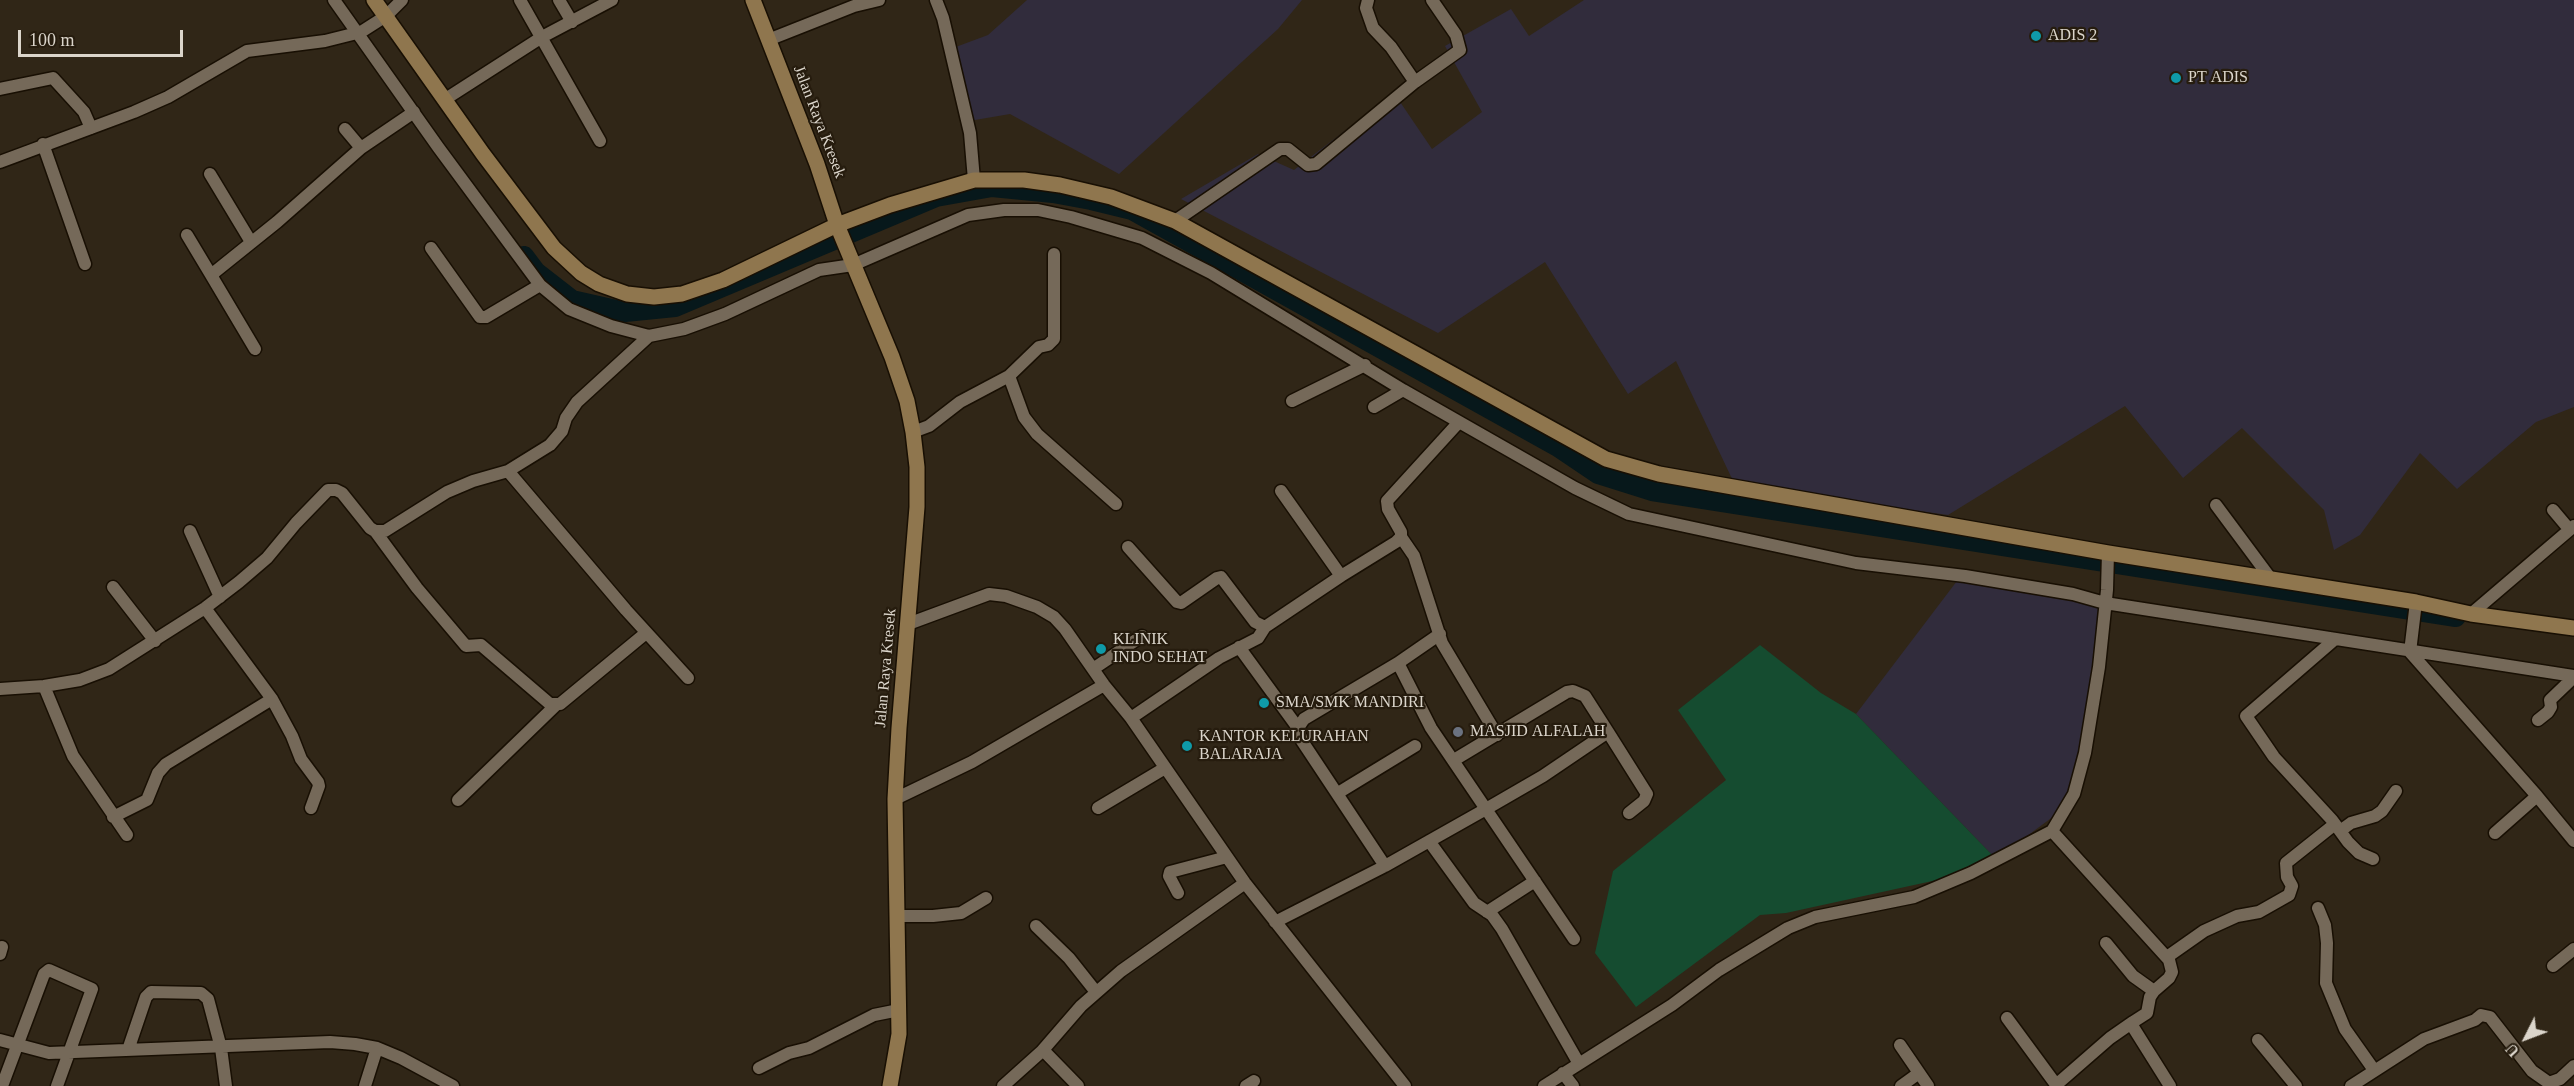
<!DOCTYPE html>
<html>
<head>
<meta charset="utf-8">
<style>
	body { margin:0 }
	#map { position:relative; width:2574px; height:1086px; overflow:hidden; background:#302617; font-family:Georgia,serif }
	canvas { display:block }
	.north { position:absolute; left:2496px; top:1008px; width:60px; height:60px; -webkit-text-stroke:4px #261c0e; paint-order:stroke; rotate:228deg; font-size:16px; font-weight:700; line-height:24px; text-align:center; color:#dbd5cb }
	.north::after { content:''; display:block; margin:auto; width:21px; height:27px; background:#dbd5cb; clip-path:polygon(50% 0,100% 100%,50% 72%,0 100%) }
	.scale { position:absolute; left:18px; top:30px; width:165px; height:27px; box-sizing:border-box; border:3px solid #dbd5cb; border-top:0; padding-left:8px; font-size:18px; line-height:21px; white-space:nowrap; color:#dbd5cb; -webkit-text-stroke:4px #261c0e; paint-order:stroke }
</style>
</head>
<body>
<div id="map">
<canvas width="2574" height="1086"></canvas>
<div class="north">U</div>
<div class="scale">100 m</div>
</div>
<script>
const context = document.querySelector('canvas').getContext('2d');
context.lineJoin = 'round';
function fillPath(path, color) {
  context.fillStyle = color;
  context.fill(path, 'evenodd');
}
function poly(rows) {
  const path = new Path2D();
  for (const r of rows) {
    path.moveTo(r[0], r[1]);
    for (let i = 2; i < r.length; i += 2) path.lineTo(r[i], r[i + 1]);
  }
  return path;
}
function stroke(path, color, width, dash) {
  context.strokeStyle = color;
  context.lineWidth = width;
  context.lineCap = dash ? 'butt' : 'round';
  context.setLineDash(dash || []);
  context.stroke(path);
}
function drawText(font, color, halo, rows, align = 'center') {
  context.font = font + ' Georgia,serif';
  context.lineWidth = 4.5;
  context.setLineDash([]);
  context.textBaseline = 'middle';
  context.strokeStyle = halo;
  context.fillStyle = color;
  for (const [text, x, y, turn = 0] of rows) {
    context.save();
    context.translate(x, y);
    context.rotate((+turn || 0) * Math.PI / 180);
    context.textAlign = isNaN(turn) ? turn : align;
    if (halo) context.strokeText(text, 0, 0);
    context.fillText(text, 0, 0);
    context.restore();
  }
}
fillPath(poly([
	[1027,0,1302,0,1278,29,1119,174,1010,114,969,121,953,48,988,35],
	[1584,0,2574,0,2574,407,2536,422,2457,489,2420,453,2360,535,2334,550,2324,510,2242,428,2183,478,2125,406,1948,515,1735,485,1676,361,1628,394,1545,262,1438,333,1181,199,1258,154,1294,170,1394,93,1432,149,1482,112,1445,46,1511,9,1529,36],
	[1960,577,2107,595,2079,789,2054,816,1996,859,1856,714]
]), '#312c3c');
fillPath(poly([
	[1760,645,1821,693,1856,714,1996,859,1946,878,1786,913,1760,915,1636,1007,1595,953,1613,871,1726,780,1678,710]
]), '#154c30');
stroke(poly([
	[524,256,536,272,572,300,625,312,675,307,936,197,992,187,1053,193,1091,200,1132,210,1558,447,1598,474,1652,491,2456,617]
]), '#07181b', 20);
const street = poly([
	[334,0,438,147,540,285,569,309,611,326,649,336,684,329,725,314,819,270,853,265,968,215,1004,210,1038,210,1071,217,1142,238,1211,273,1403,390,1575,488,1629,514,1856,563,1965,576,2073,594,2105,603,2574,676],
	[520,0,600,141],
	[559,0,572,22],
	[936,0,943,18,970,133,974,180],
	[1368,0,1366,8,1373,28,1391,47,1415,82],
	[768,40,854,6,879,0],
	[0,89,53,78,84,112,91,128],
	[444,100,542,37,612,0],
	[345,129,361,148],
	[43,144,85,264],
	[0,162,134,112,168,97,247,51,325,41,361,32,386,16,402,0],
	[210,174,251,242],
	[1175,221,1280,149,1288,149,1308,165,1316,164,1415,82,1460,50,1456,35,1432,0],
	[187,235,211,275,277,222,361,148,414,112],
	[431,248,480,317,486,317,540,285],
	[211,275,255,349],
	[649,336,577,402,566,418,562,431,550,445,508,471,626,610,688,678],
	[1009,376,1024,417,1037,434,1116,504],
	[1292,401,1365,365],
	[1374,407,1403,390],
	[913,432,929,426,960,402,1009,376,1039,347,1048,345,1054,339,1054,254],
	[1281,491,1341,576],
	[2216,505,2271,579],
	[2553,510,2569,529],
	[190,531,220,597],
	[375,531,417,588,466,646,481,645,550,704,560,704,646,633],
	[1401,537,1414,556,1442,643,1497,735],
	[1128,547,1177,602,1181,603,1217,578,1221,577,1255,622,1265,627,1341,576,1396,542,1401,537,1401,532,1388,509,1387,501,1459,422],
	[113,587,155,641],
	[2416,602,2410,652,2537,796,2574,841],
	[205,608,272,699,292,736,301,759,318,782,319,786,311,808],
	[2471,614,2574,526],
	[908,624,989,594,1006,596,1037,607,1054,617,1065,629,1104,685,1131,718,1245,883,1405,1086],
	[2334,640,2246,716,2274,757,2332,820,2348,842,2359,853,2373,859],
	[1239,647,1298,728],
	[1398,663,1440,634],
	[1093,669,1142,636],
	[44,686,73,756,127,835],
	[0,689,44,686,80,680,109,669,205,608,239,582,267,558,296,523,328,490,336,490,342,493,370,528,375,531,385,531,447,492,473,481,508,471],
	[1131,718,1219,658,1258,638,1265,627],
	[2538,720,2548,712,2551,707,2550,700,2574,677],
	[1454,760,1567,692,1573,691,1585,696,1608,732],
	[1338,793,1415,746],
	[895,799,972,762,1104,685],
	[458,800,556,705],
	[1098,808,1165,768],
	[113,817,147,800,158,773,166,764,272,699],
	[2052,831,2169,960,2172,972,2169,978,2154,991,2150,997,2147,1013,2133,1022,2133,1027,2170,1086],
	[2340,831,2351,823,2375,816,2382,811,2396,791],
	[2495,833,2537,796],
	[1429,841,1474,903,1492,915,1502,929,1578,1062],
	[1385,866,1302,741,1298,728,1304,719,1398,663,1431,728,1574,939],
	[1178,893,1169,876,1170,872,1227,857],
	[2318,908,2325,925,2327,943,2326,983,2345,1029,2374,1070],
	[1487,912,1535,881],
	[897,916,933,916,961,913,986,898],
	[1275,922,1385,866,1486,809,1543,776,1608,732,1647,794,1644,801,1629,813],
	[1036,926,1069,958,1096,992],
	[2106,943,2133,976,2154,991],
	[0,954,2,947],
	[2167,957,2204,931,2237,916,2259,912,2289,895,2292,886,2287,877,2286,863,2335,824],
	[2553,966,2574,949],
	[2007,1018,2057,1086],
	[0,1040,49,1053,330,1042,355,1044,377,1048,401,1058,453,1086],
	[2258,1040,2296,1086],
	[1900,1045,1928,1086],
	[128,1050,146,997,151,992,201,993,208,999,221,1048,226,1086],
	[1043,1050,1078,1086],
	[759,1068,789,1053,809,1048,874,1015,899,1010],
	[1563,1073,1573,1086],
	[2056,1085,2110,1038,2133,1022],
	[2,1086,44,974,49,970,92,989,57,1086],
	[365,1086,377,1048],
	[1003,1086,1042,1051,1081,1006,1121,971,1245,883],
	[1246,1086,1254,1081],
	[1544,1086,1672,1005,1719,970,1788,928,1815,917,1914,897,1971,873,2052,831,2074,794,2085,753,2099,667,2107,590,2108,553],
	[1901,1086,1919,1073],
	[2351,1086,2424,1039,2475,1020,2481,1015,2490,1017,2532,1071,2549,1083,2560,1079,2574,1066]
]);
const secondary = poly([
	[374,0,483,154,554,248,581,273,599,284,627,294,654,297,682,294,723,280,837,225,890,205,974,180,1024,180,1060,185,1111,197,1175,221,1606,459,1659,474,2108,553,2416,602,2471,614,2574,628],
	[753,0,817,164,837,225,892,357,907,401,913,432,917,467,917,507,899,728,895,799,899,1034,890,1086]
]);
stroke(street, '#180f03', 15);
stroke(secondary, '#180f03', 18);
stroke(street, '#756959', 12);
stroke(secondary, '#8f764e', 15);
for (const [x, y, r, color] of [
	[2036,36,6,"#0f9aa8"],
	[2176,78,6,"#0f9aa8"],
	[1101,649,6,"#0f9aa8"],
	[1264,703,6,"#0f9aa8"],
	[1458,732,6,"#6b7280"],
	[1187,746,6,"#0f9aa8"]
]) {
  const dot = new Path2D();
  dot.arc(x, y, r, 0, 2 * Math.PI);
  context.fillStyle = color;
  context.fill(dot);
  stroke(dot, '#261c0e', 2);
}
drawText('16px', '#dbd5cb', '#261c0e', [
	["ADIS 2",2048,36],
	["PT ADIS",2188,78],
	["KLINIK",1113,640],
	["INDO SEHAT",1113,658],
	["SMA/SMK MANDIRI",1276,703],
	["MASJID ALFALAH",1470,732],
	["KANTOR KELURAHAN",1199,737],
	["BALARAJA",1199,755]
], 'left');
drawText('16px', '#dbd5cb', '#261c0e', [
	["Jalan Raya Kresek",819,122,69],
	["Jalan Raya Kresek",886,668,-85]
]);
</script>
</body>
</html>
